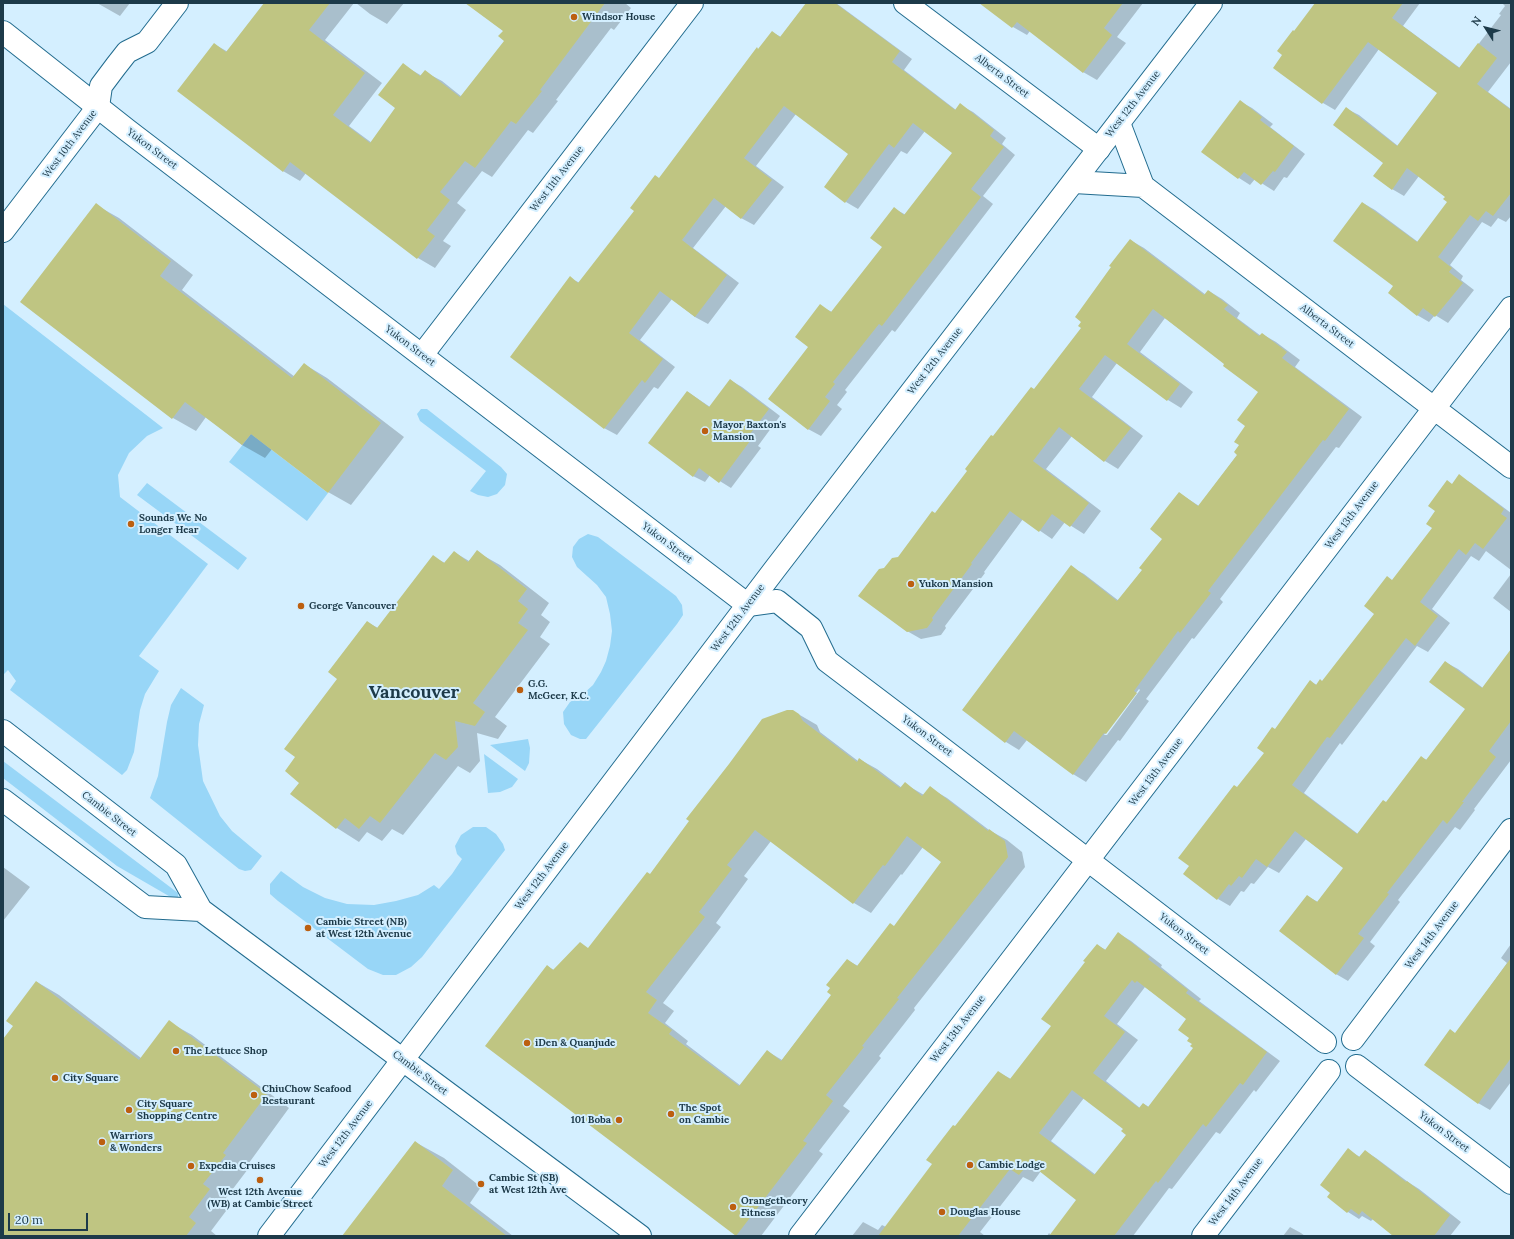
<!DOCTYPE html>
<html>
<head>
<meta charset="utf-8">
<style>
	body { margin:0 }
	#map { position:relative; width:1514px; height:1239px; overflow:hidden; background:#d4efff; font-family:Lora,serif }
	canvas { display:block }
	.frame { position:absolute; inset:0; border:4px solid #1d3a49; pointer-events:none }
	.north { position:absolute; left:1466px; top:8px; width:40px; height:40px; -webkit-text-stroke:3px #d4efff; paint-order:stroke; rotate:306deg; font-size:11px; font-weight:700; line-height:16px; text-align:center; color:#1d3a49 }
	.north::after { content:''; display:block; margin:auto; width:14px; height:18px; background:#1d3a49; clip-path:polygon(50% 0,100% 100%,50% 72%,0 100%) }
	.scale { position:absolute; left:8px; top:1213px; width:80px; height:18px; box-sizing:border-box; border:2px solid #1d3a49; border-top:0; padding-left:5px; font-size:12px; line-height:14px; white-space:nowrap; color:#1d3a49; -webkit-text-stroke:3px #d4efff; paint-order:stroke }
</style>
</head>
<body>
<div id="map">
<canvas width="1514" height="1239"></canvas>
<div class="frame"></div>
<div class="north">N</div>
<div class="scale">20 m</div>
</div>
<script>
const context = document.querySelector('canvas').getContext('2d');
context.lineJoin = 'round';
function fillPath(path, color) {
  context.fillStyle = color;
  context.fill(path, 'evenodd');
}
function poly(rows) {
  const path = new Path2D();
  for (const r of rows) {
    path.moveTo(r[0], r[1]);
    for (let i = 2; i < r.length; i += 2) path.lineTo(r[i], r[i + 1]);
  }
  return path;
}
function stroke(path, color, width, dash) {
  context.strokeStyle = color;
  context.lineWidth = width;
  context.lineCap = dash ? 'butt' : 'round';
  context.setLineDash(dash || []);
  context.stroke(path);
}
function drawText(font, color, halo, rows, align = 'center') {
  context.font = font + ' Lora,serif';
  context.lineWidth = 4;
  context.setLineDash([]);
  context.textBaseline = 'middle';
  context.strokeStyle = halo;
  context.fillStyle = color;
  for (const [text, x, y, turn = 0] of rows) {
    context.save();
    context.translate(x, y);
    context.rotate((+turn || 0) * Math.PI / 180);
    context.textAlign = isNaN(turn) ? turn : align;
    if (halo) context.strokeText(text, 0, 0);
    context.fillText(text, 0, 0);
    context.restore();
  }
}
fillPath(poly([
	[3,304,163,428,147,436,129,453,118,475,120,497,208,564,139,656,159,671,145,694,140,710,134,752,127,770,122,775,10,690,16,681,8,670,3,675],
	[421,409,427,409,501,467,507,474,505,485,497,494,488,497,478,495,470,491,486,471,420,421,417,414],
	[251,434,328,493,307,521,229,462],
	[147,483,247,558,238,570,137,495],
	[588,534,598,537,676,596,682,605,683,615,677,624,586,739,580,739,571,735,564,724,563,712,570,702,582,695,593,685,601,672,606,661,610,646,612,631,610,614,606,597,597,585,577,567,572,557,573,547,579,539],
	[181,688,204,705,199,724,198,745,203,781,220,816,232,831,262,856,251,870,245,871,239,869,150,798,158,776,167,722,171,705],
	[528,739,530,748,529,763,525,771,490,745],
	[484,754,518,779,512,787,500,792,488,793],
	[3,761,178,893,178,898,174,899,117,866,3,778],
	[473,827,486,827,496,834,503,844,505,850,422,957,411,967,396,975,383,975,368,969,278,901,270,894,270,884,281,871,303,887,325,898,347,904,374,905,396,901,418,895,434,885,439,889,452,874,462,859,457,854,455,846,461,835]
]), '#98d6f7');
fillPath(poly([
	[97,3,130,3,120,16],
	[262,3,354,3,325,40,382,83,349,126,372,143,397,108,403,65,422,76,425,72,442,81,462,97,505,41,504,31,466,3,625,3,631,8,614,30,611,28,556,100,558,101,533,133,528,130,492,177,482,171,457,203,466,210,443,241,451,246,435,268,418,258,306,173,300,181,283,171,214,44,228,52,264,5],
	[356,3,404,3,387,24,370,14],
	[811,3,836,3,912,59,904,70,956,110,960,105,973,112,1006,138,1002,144,1015,155,983,196,993,204,895,332,892,330,845,390,847,392,837,405,842,409,821,436,808,429,810,347,820,306,832,312,883,247,895,209,906,215,954,153,925,131,907,154,901,151,858,209,846,202,850,154,796,114,756,166,784,187,754,225,741,218,726,206,693,248,739,283,708,324,695,317,672,299,640,340,675,367,658,389,654,387,617,435,604,428,570,278,580,283,772,32,781,37],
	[993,3,1143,3,1117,37,1126,43,1097,80,1083,72,1030,31,1027,35,1013,27],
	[1316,3,1420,3,1403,26,1460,68,1501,15,1499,14,1505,6,1503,4,1504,3,1511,3,1511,62,1488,92,1511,109,1511,216,1506,222,1498,218,1491,227,1482,222,1450,265,1463,276,1461,280,1474,290,1448,323,1435,315,1429,322,1417,315,1395,285,1363,203,1375,210,1418,242,1448,202,1447,197,1419,176,1404,196,1392,189,1384,163,1347,109,1359,115,1398,146,1439,92,1379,49,1335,110,1323,103,1274,68,1284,55,1295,32],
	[1241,102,1252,108,1273,124,1270,127,1305,154,1287,178,1284,177,1274,191,1255,179,1250,185,1239,178],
	[96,205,119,218,193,275,182,290,295,377,304,364,327,378,404,437,351,505,328,492,272,449,265,458,242,445,206,417,196,431,173,418],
	[1130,240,1144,248,1206,295,1209,291,1222,299,1240,313,1237,318,1261,336,1262,334,1276,342,1300,360,1295,367,1362,417,1339,448,1336,447,1220,599,1223,602,1194,639,1192,638,1146,699,1149,701,1120,741,1118,740,1086,782,1073,774,1027,740,1019,750,1006,742,963,710,1071,567,1084,574,1119,601,1143,569,1164,538,1179,493,1199,506,1238,454,1247,426,1259,392,1226,364,1165,318,1140,352,1193,392,1181,408,1168,400,1117,363,1092,397,1143,436,1118,469,1105,461,1072,436,1046,469,1101,511,1084,534,1065,522,1052,539,1023,519,984,572,985,573,945,626,946,628,941,635,921,639,907,631,885,569,898,558,936,514,994,437,1034,390,1083,328],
	[1139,689,1140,690,1107,735,1104,735],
	[730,380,742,387,780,416,758,446,761,448,731,488,710,475,705,482,693,476,688,392,710,407],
	[1459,476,1471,483,1511,513,1511,570,1486,551,1479,561,1471,556,1432,609,1450,623,1428,652,1417,646,1342,745,1340,743,1304,793,1358,834,1387,802,1421,757,1427,760,1466,709,1445,662,1458,669,1483,688,1511,651,1511,760,1474,809,1475,810,1460,830,1455,827,1398,900,1400,902,1370,942,1375,946,1348,981,1336,974,1307,896,1318,902,1344,868,1306,839,1279,873,1268,867,1254,884,1251,883,1244,892,1241,891,1230,906,1218,899,1238,788,1265,753,1275,730,1311,682,1317,685,1322,682,1376,614,1393,581,1433,528,1452,485],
	[454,552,469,561,477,552,500,565,549,603,541,615,550,622,540,637,550,644,495,717,507,726,498,739,477,733,480,761,470,773,458,766,403,835,392,829,382,841,367,832,359,842,337,828,292,794,300,782,297,757,367,622,378,628,433,557,445,563],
	[1511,574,1511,612,1493,598],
	[793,711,817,725,820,732,858,761,859,759,877,769,902,788,905,784,924,795,930,788,947,798,989,830,1007,840,1022,852,1025,867,914,1008,915,1010,879,1056,881,1058,843,1106,850,1111,819,1151,823,1154,761,1236,738,1236,487,1046,547,966,554,970,589,948,650,875],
	[771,841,854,903,871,913,901,874,902,875,923,847,942,862,895,927,858,966,847,960,832,995,782,1060,767,1051,741,1086,686,1044,688,1041,665,1023,674,1011,663,1003,721,927,716,923,748,879,744,876],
	[3,867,30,887,3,921],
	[1118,933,1131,941,1162,965,1161,967,1201,999,1199,1001,1280,1061,1256,1092,1254,1090,1220,1134,1216,1132,1172,1189,1169,1188,1133,1236,1047,1236,1049,1233,1051,1235,1078,1200,1041,1171,1033,1182,1023,1177,980,1232,985,1236,852,1236,863,1222,878,1230,882,1225,886,1227,934,1164,956,1128,998,1072,1011,1079,1052,1026,1086,962,1097,945,1106,950],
	[1145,987,1187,1018,1190,1037,1194,1048,1149,1107,1144,1104,1140,1108,1106,1081,1138,1040,1117,1024],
	[1084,1098,1125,1129,1127,1134,1096,1175,1051,1141],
	[1511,944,1511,1082,1490,1110,1478,1103,1456,1034,1507,963,1501,958],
	[37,982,59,995,141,1058,169,1022,192,1035,289,1108,246,1167,248,1169,226,1198,232,1203,211,1231,217,1236,3,1236,3,1041,14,1026],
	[415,1142,444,1158,481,1187,470,1203,513,1236,343,1236],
	[1348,1150,1360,1157,1365,1151,1376,1158,1408,1182,1419,1189,1461,1222,1450,1236,1395,1236,1373,1219,1371,1221,1362,1216,1359,1219,1348,1212,1328,1197,1332,1193],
	[1290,1227,1301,1233,1305,1236,1283,1236]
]), '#0003');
fillPath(poly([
	[264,3,330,3,309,30,365,73,333,115,370,143,395,108,378,95,403,63,420,76,425,70,460,97,504,41,498,36,503,31,465,3,605,3,540,90,542,91,516,124,511,121,475,168,465,161,440,192,450,200,427,230,435,236,417,259,290,162,283,172,177,91,214,43,226,52],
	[806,3,835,3,900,51,892,62,955,110,960,103,994,130,990,136,1004,147,971,189,981,197,882,326,879,324,833,382,835,384,825,397,830,401,808,430,768,399,808,347,795,337,820,304,831,312,882,247,870,238,894,207,904,215,952,153,913,123,894,148,889,144,845,203,824,187,848,154,784,106,744,158,772,180,741,219,714,198,682,240,727,275,695,317,660,291,629,333,663,359,645,383,642,380,604,429,510,357,570,276,578,283,634,211,630,208,655,175,659,178,757,47,758,49,772,31,780,37],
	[979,3,1123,3,1104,28,1112,35,1083,73,1017,22,1012,28],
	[1315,3,1403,3,1392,18,1459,68,1478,43,1497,58,1477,84,1511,110,1511,193,1493,216,1486,211,1478,221,1470,215,1438,257,1452,268,1449,272,1463,283,1435,317,1423,308,1417,316,1388,293,1393,286,1333,241,1362,202,1417,242,1447,202,1443,199,1445,197,1407,168,1392,190,1373,176,1383,163,1333,125,1346,107,1397,146,1437,93,1368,42,1322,104,1281,74,1273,68,1282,55,1277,51,1293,30,1294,31],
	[1240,100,1262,117,1260,120,1294,146,1275,172,1273,171,1261,185,1244,172,1238,179,1201,152],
	[96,203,171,261,160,276,292,378,304,363,381,423,328,493,251,434,242,445,185,402,172,419,20,302],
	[1130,239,1204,295,1208,290,1228,305,1224,309,1259,336,1262,333,1287,352,1282,358,1349,409,1325,441,1323,440,1208,591,1211,593,1180,633,1178,631,1134,691,1137,693,1106,734,1104,733,1073,775,1014,731,1005,743,962,710,1071,565,1117,601,1142,570,1139,568,1162,539,1150,529,1179,492,1198,506,1237,455,1234,452,1239,445,1234,442,1245,426,1237,420,1258,392,1223,366,1224,364,1153,309,1127,344,1180,384,1167,401,1105,355,1079,389,1131,428,1104,462,1059,427,1033,461,1089,503,1070,527,1052,514,1039,532,1010,511,971,563,972,564,932,618,933,620,927,628,907,632,858,596,879,569,884,568,892,558,898,557,932,511,935,513,967,471,965,469,991,435,993,436,1031,387,1034,389,1081,328,1078,326,1081,322,1075,317,1111,267,1109,266],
	[730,379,769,409,747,438,750,441,719,483,699,468,693,477,648,443,687,391,709,407],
	[1459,474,1504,509,1501,514,1507,518,1483,549,1475,543,1466,555,1459,549,1420,602,1438,616,1415,646,1406,638,1330,738,1327,737,1292,785,1357,834,1383,800,1386,802,1421,756,1426,760,1465,709,1429,682,1445,661,1482,688,1511,649,1511,721,1489,751,1496,757,1462,802,1464,802,1447,824,1443,820,1387,893,1389,894,1358,934,1364,938,1336,975,1279,931,1307,895,1317,902,1343,868,1295,831,1267,867,1256,859,1242,878,1239,876,1231,886,1229,884,1217,900,1183,874,1189,866,1178,858,1234,785,1237,787,1264,753,1257,748,1272,727,1275,729,1310,680,1316,685,1320,679,1322,681,1374,614,1364,606,1387,576,1392,580,1432,528,1426,524,1435,511,1428,506,1447,480,1452,484],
	[477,550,527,589,518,601,528,609,518,623,528,630,473,703,485,712,475,726,455,721,458,747,446,760,435,753,380,823,370,816,359,829,345,818,336,829,290,794,299,783,285,771,295,757,284,749,337,679,328,672,367,621,377,628,433,555,444,563,454,551,468,562],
	[787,710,793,710,799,714,803,721,857,762,859,758,900,788,905,782,922,796,930,786,988,831,989,829,1005,841,1008,857,897,998,899,999,862,1046,864,1047,826,1095,833,1101,803,1141,807,1143,736,1236,485,1046,547,965,553,970,580,942,588,948,647,872,650,874,689,821,686,819,729,764,762,719],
	[755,830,853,904,883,865,885,866,907,836,941,862,894,926,890,923,857,966,847,959,826,985,830,988,827,992,831,995,781,1061,767,1050,739,1086,669,1034,672,1030,648,1013,657,1000,646,992,705,917,699,912,732,869,727,865],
	[1118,932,1150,957,1148,959,1188,990,1186,993,1267,1052,1243,1085,1240,1083,1206,1127,1203,1124,1158,1183,1156,1181,1114,1236,1049,1236,1076,1200,1029,1163,1019,1175,1010,1169,958,1236,878,1236,932,1164,926,1160,953,1125,955,1126,998,1071,1010,1079,1051,1026,1041,1019,1085,962,1083,961,1097,944,1105,950],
	[1132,980,1135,983,1137,981,1186,1019,1178,1030,1189,1038,1187,1041,1192,1044,1190,1046,1193,1048,1148,1107,1143,1103,1139,1108,1093,1073,1125,1032,1104,1016],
	[1072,1090,1123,1129,1121,1131,1126,1135,1094,1175,1039,1133],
	[1511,958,1511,1058,1478,1104,1424,1065,1450,1029,1455,1033],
	[36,981,139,1060,169,1020,267,1094,223,1153,226,1155,203,1184,210,1189,189,1217,196,1223,186,1236,3,1236,3,1039,13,1026,6,1021],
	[415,1141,453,1170,442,1186,507,1236,342,1236],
	[1348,1148,1359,1157,1365,1150,1406,1182,1407,1181,1450,1215,1434,1236,1393,1236,1362,1211,1359,1215,1351,1209,1347,1213,1327,1197,1330,1193,1320,1185]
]), '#bfc582');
const minor = poly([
	[905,3,1099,149],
	[1119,123,1143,186,1511,467],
	[1074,182,1143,186],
	[3,231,98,107,101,86,116,66,127,52,147,42,177,3],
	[422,355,692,3],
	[748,605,777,601,811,628,827,661,926,736,1325,1042],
	[1353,1039,1511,830],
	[1357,1066,1511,1183],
	[800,1236,1511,308],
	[1203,1236,1329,1071]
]);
const tertiary = poly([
	[3,32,127,130,748,605],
	[269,1236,775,569,1211,3]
]);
const secondary = poly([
	[3,731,176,865,201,910,640,1236],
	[3,800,145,907,201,910]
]);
stroke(minor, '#226c8f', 24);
stroke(tertiary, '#226c8f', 24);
stroke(secondary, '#226c8f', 24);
stroke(minor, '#fff', 22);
stroke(tertiary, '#fff', 22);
stroke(secondary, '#fff', 22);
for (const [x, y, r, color] of [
	[574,17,4,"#bc5f10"],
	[705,431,4,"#bc5f10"],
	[131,524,4,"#bc5f10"],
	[911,584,4,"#bc5f10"],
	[301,606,4,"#bc5f10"],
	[520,690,4,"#bc5f10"],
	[308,928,4,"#bc5f10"],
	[527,1043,4,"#bc5f10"],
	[176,1051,4,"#bc5f10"],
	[55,1078,4,"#bc5f10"],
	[254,1095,4,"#bc5f10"],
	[129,1110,4,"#bc5f10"],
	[671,1114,4,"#bc5f10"],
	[619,1120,4,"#bc5f10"],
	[102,1142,4,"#bc5f10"],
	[970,1165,4,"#bc5f10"],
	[191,1166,4,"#bc5f10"],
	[260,1180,4,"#bc5f10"],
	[481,1184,4,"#bc5f10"],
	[733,1207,4,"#bc5f10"],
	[942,1212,4,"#bc5f10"]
]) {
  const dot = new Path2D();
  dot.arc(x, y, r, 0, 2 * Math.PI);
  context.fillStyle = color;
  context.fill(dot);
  stroke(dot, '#d4efff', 1.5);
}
drawText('bold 10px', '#1d3a49', '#d4efff', [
	["Windsor House",582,17],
	["Mayor Baxton's",713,425],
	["Mansion",713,437],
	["Sounds We No",139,518],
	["Longer Hear",139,530],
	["Yukon Mansion",919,584],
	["George Vancouver",309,606],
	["G.G.",528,684],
	["McGeer, K.C.",528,696],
	["Cambie Street (NB)",316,922],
	["at West 12th Avenue",316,934],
	["iDen & Quanjude",535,1043],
	["The Lettuce Shop",184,1051],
	["City Square",63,1078],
	["ChiuChow Seafood",262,1089],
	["Restaurant",262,1101],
	["City Square",137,1104],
	["Shopping Centre",137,1116],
	["The Spot",679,1108],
	["on Cambie",679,1120],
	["101 Boba",611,1120,"right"],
	["Warriors",110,1136],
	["& Wonders",110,1148],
	["Cambie Lodge",978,1165],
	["Expedia Cruises",199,1166],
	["Cambie St (SB)",489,1178],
	["at West 12th Ave",489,1190],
	["West 12th Avenue",260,1192,"center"],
	["(WB) at Cambie Street",260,1204,"center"],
	["Orangetheory",741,1201],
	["Fitness",741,1213],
	["Douglas House",950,1212]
], 'left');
drawText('10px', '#1d3a49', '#d4efff', [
	["Alberta Street",1002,76,37],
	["West 12th Avenue",1133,104,-52],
	["West 10th Avenue",70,144,-53],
	["Yukon Street",152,149,37],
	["West 11th Avenue",557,179,-52],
	["Alberta Street",1327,326,37],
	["Yukon Street",410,346,37],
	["West 12th Avenue",935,361,-52],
	["West 13th Avenue",1352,515,-53],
	["Yukon Street",667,543,37],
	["West 12th Avenue",738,618,-53],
	["Yukon Street",927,736,37],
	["West 13th Avenue",1156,772,-53],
	["Cambie Street",109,814,38],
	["West 12th Avenue",542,876,-53],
	["Yukon Street",1184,934,38],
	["West 14th Avenue",1432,935,-53],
	["West 13th Avenue",958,1029,-52],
	["Cambie Street",420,1073,37],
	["Yukon Street",1444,1132,37],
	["West 12th Avenue",346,1134,-53],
	["West 14th Avenue",1236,1192,-53]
]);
drawText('bold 18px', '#1d3a49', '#d4efff', [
	["Vancouver",414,693]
]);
</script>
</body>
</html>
